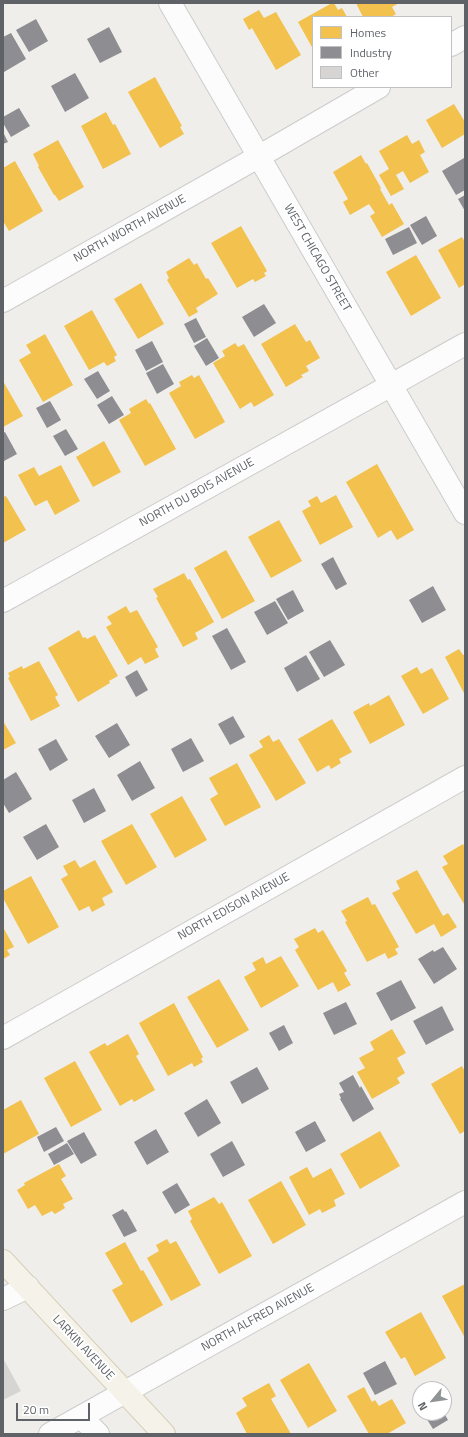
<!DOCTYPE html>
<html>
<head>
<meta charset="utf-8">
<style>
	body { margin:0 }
	#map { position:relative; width:468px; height:1437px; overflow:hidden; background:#efeeea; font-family:"Titillium Web",sans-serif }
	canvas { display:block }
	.frame { position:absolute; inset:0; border:4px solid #5f6368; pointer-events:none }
	.legend { position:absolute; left:312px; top:16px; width:140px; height:72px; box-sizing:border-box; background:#fff; border:1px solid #bfc1c3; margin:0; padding:5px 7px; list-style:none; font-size:12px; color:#5f6368 }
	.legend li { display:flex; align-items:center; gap:8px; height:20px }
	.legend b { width:20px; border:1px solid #bfc1c3 }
	.north { position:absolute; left:412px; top:1381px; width:40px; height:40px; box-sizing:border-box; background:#fff; border:1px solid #bfc1c3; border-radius:50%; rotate:241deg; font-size:11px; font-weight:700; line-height:16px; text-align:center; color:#5f6368 }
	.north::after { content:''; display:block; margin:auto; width:14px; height:18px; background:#919496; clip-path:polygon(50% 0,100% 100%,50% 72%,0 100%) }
	.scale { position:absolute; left:16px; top:1403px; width:74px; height:18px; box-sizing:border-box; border:2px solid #5f6368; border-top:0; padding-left:5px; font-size:12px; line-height:14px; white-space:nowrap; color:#5f6368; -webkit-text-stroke:3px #fff; paint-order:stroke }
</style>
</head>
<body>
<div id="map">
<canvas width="468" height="1437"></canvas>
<div class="frame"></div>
<ul class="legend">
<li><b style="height:11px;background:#f2c14e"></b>Homes</li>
<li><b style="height:11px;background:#8d8d92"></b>Industry</li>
<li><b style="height:11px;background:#d6d5d3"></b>Other</li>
</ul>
<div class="north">N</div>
<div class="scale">20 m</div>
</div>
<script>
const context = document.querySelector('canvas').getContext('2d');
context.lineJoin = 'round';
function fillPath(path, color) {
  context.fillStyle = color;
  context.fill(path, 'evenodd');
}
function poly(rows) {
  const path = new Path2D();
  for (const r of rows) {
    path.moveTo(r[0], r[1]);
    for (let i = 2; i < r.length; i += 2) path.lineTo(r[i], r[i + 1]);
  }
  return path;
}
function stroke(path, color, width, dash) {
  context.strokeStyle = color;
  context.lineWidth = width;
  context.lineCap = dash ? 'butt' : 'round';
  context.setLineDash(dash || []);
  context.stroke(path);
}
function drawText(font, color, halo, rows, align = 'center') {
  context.font = font + ' "Titillium Web",sans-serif';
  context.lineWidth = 4;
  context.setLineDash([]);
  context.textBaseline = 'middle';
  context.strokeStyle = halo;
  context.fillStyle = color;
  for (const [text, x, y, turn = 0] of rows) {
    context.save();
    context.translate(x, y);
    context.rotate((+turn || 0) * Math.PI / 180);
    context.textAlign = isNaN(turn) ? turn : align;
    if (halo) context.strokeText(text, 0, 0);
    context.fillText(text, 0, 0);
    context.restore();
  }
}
fillPath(poly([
	[332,3,334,3,338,10,342,8,347,17,313,17,313,49,298,22],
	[356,3,399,3,392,7,396,14,391,17,363,17],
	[259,10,264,18,276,12,301,55,276,70,252,28,249,30,243,19],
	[155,77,182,126,180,127,184,134,160,148,128,92],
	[454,104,465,122,465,134,442,148,426,120],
	[106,112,113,125,115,124,131,154,103,169,81,126],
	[407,135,412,144,419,140,425,152,420,155,429,172,410,183,403,171,396,175,404,189,391,196,379,175,389,169,379,151],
	[58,140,84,187,59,201,55,195,54,195,38,167,39,166,33,154],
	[361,155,366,164,367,163,381,188,380,189,389,205,392,203,404,224,382,237,370,216,375,213,369,204,350,215,343,202,348,199,333,172],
	[15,161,43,211,9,231,3,221,3,168],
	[241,226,267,271,264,273,266,276,255,282,253,279,237,288,211,243],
	[462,237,465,242,465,284,459,288,438,250],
	[416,255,441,298,411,316,386,272],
	[189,258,194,265,197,263,206,279,208,278,218,294,196,308,198,312,189,317,167,280,169,278,166,272],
	[141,283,164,324,138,339,114,299],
	[92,310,117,355,114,357,116,361,107,366,104,362,89,370,64,326],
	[295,324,306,342,310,340,320,358,306,366,309,371,301,375,303,377,286,387,261,344],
	[45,334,73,385,43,402,19,360,31,353,26,345],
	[235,343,238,347,244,344,274,395,254,407,251,402,240,409,213,363,225,356,222,351],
	[192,375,194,378,199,375,225,422,195,439,169,393,181,386,179,382],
	[3,381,23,416,3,427],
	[146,399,149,404,150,403,176,449,145,466,119,420,131,413,129,409],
	[104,441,121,472,93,487,76,457],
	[377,464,414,530,397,540,391,530,378,538,346,482],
	[61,465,80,501,55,515,47,500,35,506,18,475,34,467,39,476],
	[336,495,353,527,320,545,302,511,311,506,308,501,317,496,321,503],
	[6,496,26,530,3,543,3,497],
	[279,520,302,561,271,578,248,537],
	[226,550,255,601,222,619,194,568],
	[184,573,188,580,190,579,214,622,195,633,198,639,183,647,156,598,158,597,153,589],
	[126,606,130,613,137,610,158,647,155,649,159,657,145,664,141,657,128,665,106,627,112,624,107,617],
	[79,630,83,638,85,637,87,639,95,635,118,676,109,681,110,683,78,702,48,648],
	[459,649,463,655,465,654,465,695,445,657],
	[39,661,58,695,55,697,60,706,31,721,8,678,10,677,8,673,22,666,23,669],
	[417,667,421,674,432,668,449,699,423,714,401,676],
	[389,695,405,725,370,744,353,712,369,703,370,706],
	[332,719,352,752,339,759,341,763,331,769,329,765,317,772,298,739],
	[3,721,16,743,3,750],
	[269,735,273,742,279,739,306,783,276,801,249,755,263,747,259,741],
	[237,763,261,807,225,826,210,799,218,794,209,778],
	[182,796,207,840,175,858,150,814],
	[132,824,157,867,126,885,101,841],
	[463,844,465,848,465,903,464,904,442,867,448,864,443,856],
	[75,860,80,868,95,860,113,892,102,898,105,905,92,912,89,906,79,911,61,879,68,875,63,866],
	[417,870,443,916,448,913,457,927,441,937,434,924,416,934,392,893,400,889,396,881],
	[31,876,59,927,28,944,3,898,3,891],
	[368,897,372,905,375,904,399,947,395,949,398,954,388,959,385,953,367,962,345,922,347,921,341,911],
	[3,927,14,947,7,950,10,955,3,959],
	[315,928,318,933,323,930,347,971,344,973,351,985,338,992,333,982,318,990,295,950,299,947,294,939],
	[281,956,299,986,261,1008,244,977,256,970,252,963,263,957,266,964],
	[219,979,249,1030,217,1048,187,997],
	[174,1003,203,1057,201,1059,203,1062,194,1067,192,1063,168,1076,139,1023],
	[392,1029,406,1053,397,1058,405,1073,397,1078,400,1083,372,1099,357,1072,365,1068,359,1058,374,1050,370,1042],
	[128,1034,139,1054,136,1056,155,1090,134,1102,132,1099,120,1106,89,1052,105,1043,107,1046],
	[75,1061,102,1110,71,1127,44,1078],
	[462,1066,464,1070,465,1069,465,1131,460,1134,431,1084],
	[21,1100,39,1134,3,1154,3,1110],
	[380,1131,400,1166,360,1189,340,1154],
	[59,1164,66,1176,61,1179,73,1199,63,1204,65,1208,55,1214,52,1211,42,1216,35,1205,28,1209,17,1190,25,1185,24,1183],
	[307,1167,313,1178,331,1168,345,1194,334,1200,336,1206,322,1213,320,1209,309,1215,289,1177],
	[281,1181,306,1225,273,1244,248,1200],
	[214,1197,219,1204,222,1202,252,1256,219,1274,190,1221,192,1219,188,1211],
	[167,1239,170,1244,176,1241,201,1285,171,1301,147,1258,159,1251,156,1245],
	[125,1242,141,1271,143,1270,163,1305,131,1323,112,1290,123,1284,105,1253],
	[465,1284,465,1338,442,1296],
	[421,1312,446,1358,415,1376,405,1357,401,1359,385,1332],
	[309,1363,337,1411,308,1428,280,1380],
	[269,1383,276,1396,271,1399,291,1434,247,1434,236,1413,247,1406,242,1398],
	[364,1387,372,1402,375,1400,379,1406,392,1399,406,1423,387,1434,369,1434,347,1396]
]), '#f2c14e');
fillPath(poly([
	[36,19,48,41,29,52,16,30],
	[109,27,122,52,100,63,87,39],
	[11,33,26,59,4,72,3,37],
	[75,73,89,98,65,112,51,86],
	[19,108,30,126,11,137,3,123,3,117],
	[3,132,8,142,3,144],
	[464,158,465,190,456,195,442,171],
	[465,195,465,211,458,199],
	[426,216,437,236,422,245,410,225],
	[409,227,417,243,393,255,385,239],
	[264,304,276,323,254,337,242,317],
	[196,318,206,337,194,343,184,324],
	[207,338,219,358,206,366,194,346],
	[152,341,163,362,146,371,135,350],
	[163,364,174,384,157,394,146,373],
	[98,371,110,391,97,399,84,379],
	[112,396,124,415,109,424,97,405],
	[50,401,61,420,47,428,36,408],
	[66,429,78,449,65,456,53,436],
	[5,432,17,454,4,461,3,433],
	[333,557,347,584,336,590,321,564],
	[433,586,446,610,422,623,409,600],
	[293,590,304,611,288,620,276,599],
	[275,601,288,623,267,635,254,612],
	[227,628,246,662,231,670,212,636],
	[330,640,345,665,324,677,309,652],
	[306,655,320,679,297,692,284,668],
	[137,670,148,690,136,697,125,677],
	[233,716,245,737,230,745,218,724],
	[117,723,130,745,109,758,95,736],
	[191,738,204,761,183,772,171,749],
	[56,739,68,760,50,771,38,749],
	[140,761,155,788,132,801,117,775],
	[16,772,32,799,9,813,3,803,3,780],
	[94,788,106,811,84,823,72,800],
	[46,824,59,847,37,860,23,837],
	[443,947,457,969,434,984,418,959,433,950,434,952],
	[401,980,416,1008,391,1021,376,993],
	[346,1002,357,1024,334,1035,323,1013],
	[442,1006,454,1030,426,1045,413,1021],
	[284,1025,293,1043,279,1051,269,1033],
	[257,1067,269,1089,242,1104,230,1082],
	[353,1075,360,1088,361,1086,374,1109,353,1122,340,1099,341,1098,339,1094,344,1092,339,1083],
	[207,1099,221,1123,198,1137,184,1113],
	[315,1121,326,1141,306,1152,295,1132],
	[56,1127,64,1141,44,1152,37,1137],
	[156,1129,169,1152,147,1165,134,1142],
	[84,1132,97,1155,81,1164,67,1141],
	[232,1141,245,1165,223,1177,210,1154],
	[67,1143,74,1154,54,1165,48,1154],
	[177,1183,190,1205,175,1214,162,1192],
	[123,1209,125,1212,126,1211,137,1231,124,1237,112,1215],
	[385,1361,397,1384,375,1395,363,1373],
	[423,1413,444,1413,448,1420,433,1429]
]), '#8d8d92');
fillPath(poly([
	[3,1358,21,1391,3,1400]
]), '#d6d5d3');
const minor = poly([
	[170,3,465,513],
	[451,45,465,37],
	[3,301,258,157,379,87],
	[3,601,465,344],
	[3,1038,465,777],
	[3,1299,28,1287],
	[81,1417,98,1434],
	[50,1434,465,1202]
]);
const major = poly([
	[3,1261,164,1434]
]);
stroke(minor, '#cbcccc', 24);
stroke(major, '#d7ceb8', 24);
stroke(minor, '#fdfcfc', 22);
stroke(major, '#f4f2e9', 22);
drawText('12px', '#5f6368', '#fff', [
	["NORTH WORTH AVENUE",130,229,-29],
	["WEST CHICAGO STREET",317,258,60],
	["NORTH DU BOIS AVENUE",197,493,-29],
	["NORTH EDISON AVENUE",234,907,-29],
	["NORTH ALFRED AVENUE",258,1318,-29],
	["LARKIN AVENUE",83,1348,47]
]);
</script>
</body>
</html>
